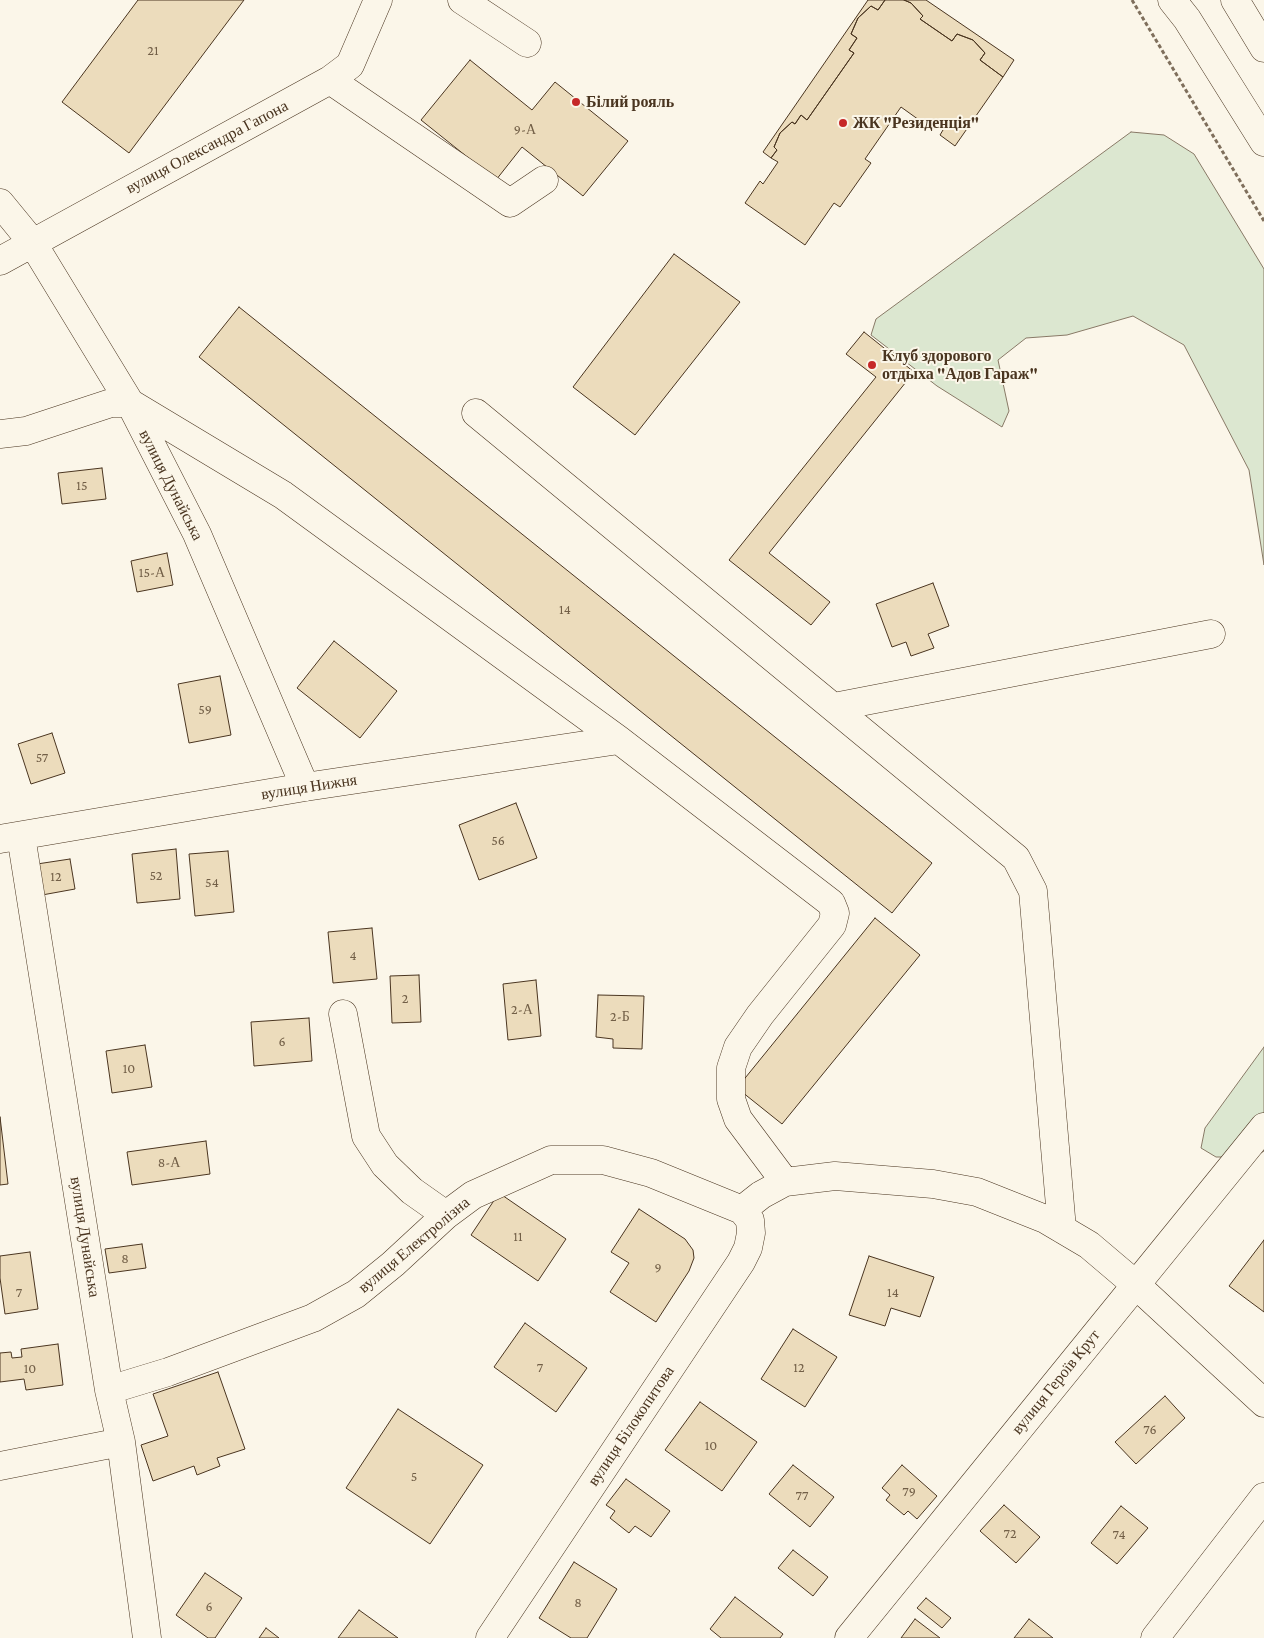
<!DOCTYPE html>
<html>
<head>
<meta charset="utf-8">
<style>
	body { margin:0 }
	canvas { display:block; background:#fbf6e9 }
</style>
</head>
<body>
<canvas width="1264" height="1638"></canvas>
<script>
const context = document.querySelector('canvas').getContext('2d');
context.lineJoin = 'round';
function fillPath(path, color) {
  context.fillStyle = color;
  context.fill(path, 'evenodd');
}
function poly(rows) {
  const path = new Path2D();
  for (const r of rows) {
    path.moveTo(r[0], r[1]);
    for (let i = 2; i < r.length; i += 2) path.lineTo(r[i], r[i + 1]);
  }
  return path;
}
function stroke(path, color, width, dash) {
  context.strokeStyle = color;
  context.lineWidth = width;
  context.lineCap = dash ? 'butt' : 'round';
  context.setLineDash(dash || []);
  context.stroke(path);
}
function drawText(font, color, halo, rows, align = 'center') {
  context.font = font + ' "Crimson Pro",serif';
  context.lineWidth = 4;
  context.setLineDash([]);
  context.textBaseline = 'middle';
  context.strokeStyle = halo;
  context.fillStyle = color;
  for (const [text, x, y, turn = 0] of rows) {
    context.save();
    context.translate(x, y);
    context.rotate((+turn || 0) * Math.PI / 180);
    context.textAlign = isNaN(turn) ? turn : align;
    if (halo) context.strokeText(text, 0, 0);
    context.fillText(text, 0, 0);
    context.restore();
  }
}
const green = poly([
	[1131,132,1164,135,1194,154,1264,269,1264,565,1249,470,1184,345,1133,316,1067,335,1026,338,998,360,1009,411,1002,427,937,386,871,335,876,319,1131,132],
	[1264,1047,1264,1151,1255,1157,1216,1157,1201,1148,1205,1128,1264,1047]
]);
fillPath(green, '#dce7d0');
stroke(green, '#887966', 1);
const building = poly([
	[138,0,244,0,129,153,62,102,138,0],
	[868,0,885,0,878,10,871,6,858,18,851,34,857,38,849,50,854,53,807,120,801,115,795,124,792,122,780,133,774,147,777,150,771,158,763,152,868,0],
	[885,0,904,0,911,3,923,16,920,19,952,41,957,34,973,40,985,53,980,60,1003,77,955,146,940,135,943,130,937,126,933,130,901,107,865,159,871,163,840,207,834,203,805,245,745,203,760,181,763,184,778,162,771,158,777,150,774,147,780,133,792,122,795,124,801,115,807,120,854,53,849,50,857,38,851,34,858,18,871,6,878,10,885,0],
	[904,0,926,0,1014,60,1003,77,980,60,985,53,973,40,957,34,952,41,920,19,923,16,911,3,904,0],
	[470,60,532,110,555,82,628,141,583,196,522,147,496,180,421,120,470,60],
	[674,254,740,302,635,435,573,387,674,254],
	[239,307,932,863,892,913,199,357,239,307],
	[864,332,914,372,769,553,830,602,811,625,729,560,876,377,846,354,864,332],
	[102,468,106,499,62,504,58,473,102,468],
	[167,553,173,585,137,592,131,561,167,553],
	[933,583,949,626,928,634,934,648,911,656,906,642,892,647,876,604,933,583],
	[334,641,397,691,360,738,297,688,334,641],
	[220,676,231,735,189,743,178,684,220,676],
	[52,733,65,773,31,784,18,744,52,733],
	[516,803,537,858,479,880,459,825,516,803],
	[176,849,180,899,137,903,132,854,176,849],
	[228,851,234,912,195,916,189,854,228,851],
	[70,859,75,889,42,895,37,864,70,859],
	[875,918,920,955,782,1124,737,1088,875,918],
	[372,928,377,979,333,983,328,932,372,928],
	[419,975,421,1022,392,1023,390,976,419,975],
	[536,980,541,1036,508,1040,503,984,536,980],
	[598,995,644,996,642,1049,613,1048,613,1039,596,1037,598,995],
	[309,1018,312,1061,254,1066,251,1022,309,1018],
	[145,1045,152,1087,112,1093,106,1051,145,1045],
	[0,1117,8,1184,0,1185,0,1117],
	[206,1141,210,1174,132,1185,127,1152,206,1141],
	[499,1193,566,1239,538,1281,471,1235,499,1193],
	[639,1209,685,1239,693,1250,694,1258,689,1271,656,1322,610,1292,629,1263,611,1252,639,1209],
	[1264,1240,1264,1312,1229,1286,1264,1240],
	[142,1244,146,1268,109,1273,105,1249,142,1244],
	[30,1252,38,1309,5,1314,0,1278,0,1256,30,1252],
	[869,1256,934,1277,920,1317,891,1308,885,1326,849,1315,869,1256],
	[525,1323,587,1368,556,1412,494,1367,525,1323],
	[793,1329,837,1357,805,1407,761,1379,793,1329],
	[58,1344,63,1385,26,1390,24,1379,0,1382,0,1353,11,1352,12,1358,22,1357,21,1349,58,1344],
	[218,1372,245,1449,217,1458,220,1466,197,1475,194,1466,153,1481,141,1445,168,1436,153,1394,218,1372],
	[1165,1396,1185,1418,1136,1464,1115,1442,1165,1396],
	[700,1402,757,1442,722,1491,665,1450,700,1402],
	[398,1409,483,1465,430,1544,346,1488,398,1409],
	[793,1465,834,1497,810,1527,769,1494,793,1465],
	[902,1465,937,1496,917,1519,908,1511,904,1515,886,1500,890,1495,882,1488,902,1465],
	[626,1479,670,1511,651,1537,635,1526,629,1533,610,1518,615,1511,606,1505,626,1479],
	[1004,1505,1040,1537,1016,1563,980,1531,1004,1505],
	[1121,1506,1148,1528,1117,1564,1091,1543,1121,1506],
	[793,1550,828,1577,813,1596,778,1568,793,1550],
	[574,1562,617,1589,587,1638,571,1638,539,1618,574,1562],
	[205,1573,242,1598,215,1638,208,1638,176,1615,205,1573],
	[735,1597,783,1634,780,1638,721,1638,710,1629,735,1597],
	[926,1598,951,1618,942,1628,917,1608,926,1598],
	[359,1610,398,1638,338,1638,359,1610],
	[915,1619,940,1638,901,1638,915,1619],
	[1029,1619,1053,1638,1014,1638,1029,1619],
	[266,1628,279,1638,259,1638,266,1628]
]);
fillPath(building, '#ecdcbc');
stroke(building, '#4a3520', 1);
const minor = poly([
	[462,0,527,43],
	[330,80,510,203,544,180],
	[0,203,32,242,130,403,197,534,305,787],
	[0,261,330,80,350,65,378,0],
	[476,413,1016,858,1033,891,1062,1229],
	[0,434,26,431,111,403,130,403,283,495,619,740,831,903,835,913,832,925,760,1015,738,1047,731,1068,731,1099,738,1119,785,1182],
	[834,707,1211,634],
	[21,836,109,1390,121,1442,147,1638],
	[0,839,305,787,619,740],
	[343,1014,366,1136,385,1165,412,1191,446,1215],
	[742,1210,761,1195,785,1182,835,1176,933,1184,977,1192,1045,1219,1089,1245,1135,1284,1264,1403],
	[109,1390,168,1372,313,1318,356,1294,393,1264,446,1215,473,1195,551,1160,603,1160,651,1173,742,1210],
	[0,1466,121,1442],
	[490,1638,741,1262,748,1248,751,1233,750,1220,742,1210],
	[849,1638,1264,1127],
	[1155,1638,1264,1497]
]);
const major = poly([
	[1172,0,1187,19,1264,142],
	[1235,0,1264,48]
]);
stroke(minor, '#4a3520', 29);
stroke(major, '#4a3520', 29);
stroke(poly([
	[1132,0,1264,221]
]), '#7f6f5c', 3, [4, 2.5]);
stroke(minor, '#fbf6e9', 28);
stroke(major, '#fbf6e9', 28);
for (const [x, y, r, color] of [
	[576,102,5,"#c62828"],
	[843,123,5,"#c62828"],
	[872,365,5,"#c62828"]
]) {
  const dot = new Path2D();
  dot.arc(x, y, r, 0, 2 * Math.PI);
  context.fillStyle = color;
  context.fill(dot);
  stroke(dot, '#fbf6e9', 2);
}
drawText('14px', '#725f47', null, [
	["21",153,51],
	["9-А",525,130],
	["15",82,486],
	["15-А",152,573],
	["14",565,610],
	["59",205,710],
	["57",42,758],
	["56",498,841],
	["52",156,876],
	["12",56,877],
	["54",212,883],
	["4",353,956],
	["2",405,999],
	["2-А",522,1010],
	["2-Б",620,1017],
	["6",282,1042],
	["10",129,1069],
	["8-А",169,1163],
	["11",518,1237],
	["8",125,1259],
	["9",658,1268],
	["7",19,1293],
	["14",893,1293],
	["7",540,1368],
	["12",799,1368],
	["10",30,1369],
	["76",1150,1430],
	["10",711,1446],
	["5",414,1477],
	["79",909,1492],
	["77",802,1496],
	["72",1010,1534],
	["74",1119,1535],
	["8",578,1603],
	["6",209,1607]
]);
drawText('bold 16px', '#4a3520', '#fbf6e9', [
	["Білий рояль",586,102],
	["ЖК \"Резиденція\"",853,123],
	["Клуб здорового",882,356],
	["отдыха \"Адов Гараж\"",882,374]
], 'left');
drawText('16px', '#4a3520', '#fbf6e9', [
	["вулиця Олександра Гапона",207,147,-28],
	["вулиця Дунайська",171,485,63],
	["вулиця Нижня",309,787,-9],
	["вулиця Дунайська",85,1237,81],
	["вулиця Електролізна",414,1245,-40],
	["вулиця Героїв Крут",1056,1382,-51],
	["вулиця Білокопитова",631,1426,-56]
]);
</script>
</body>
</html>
